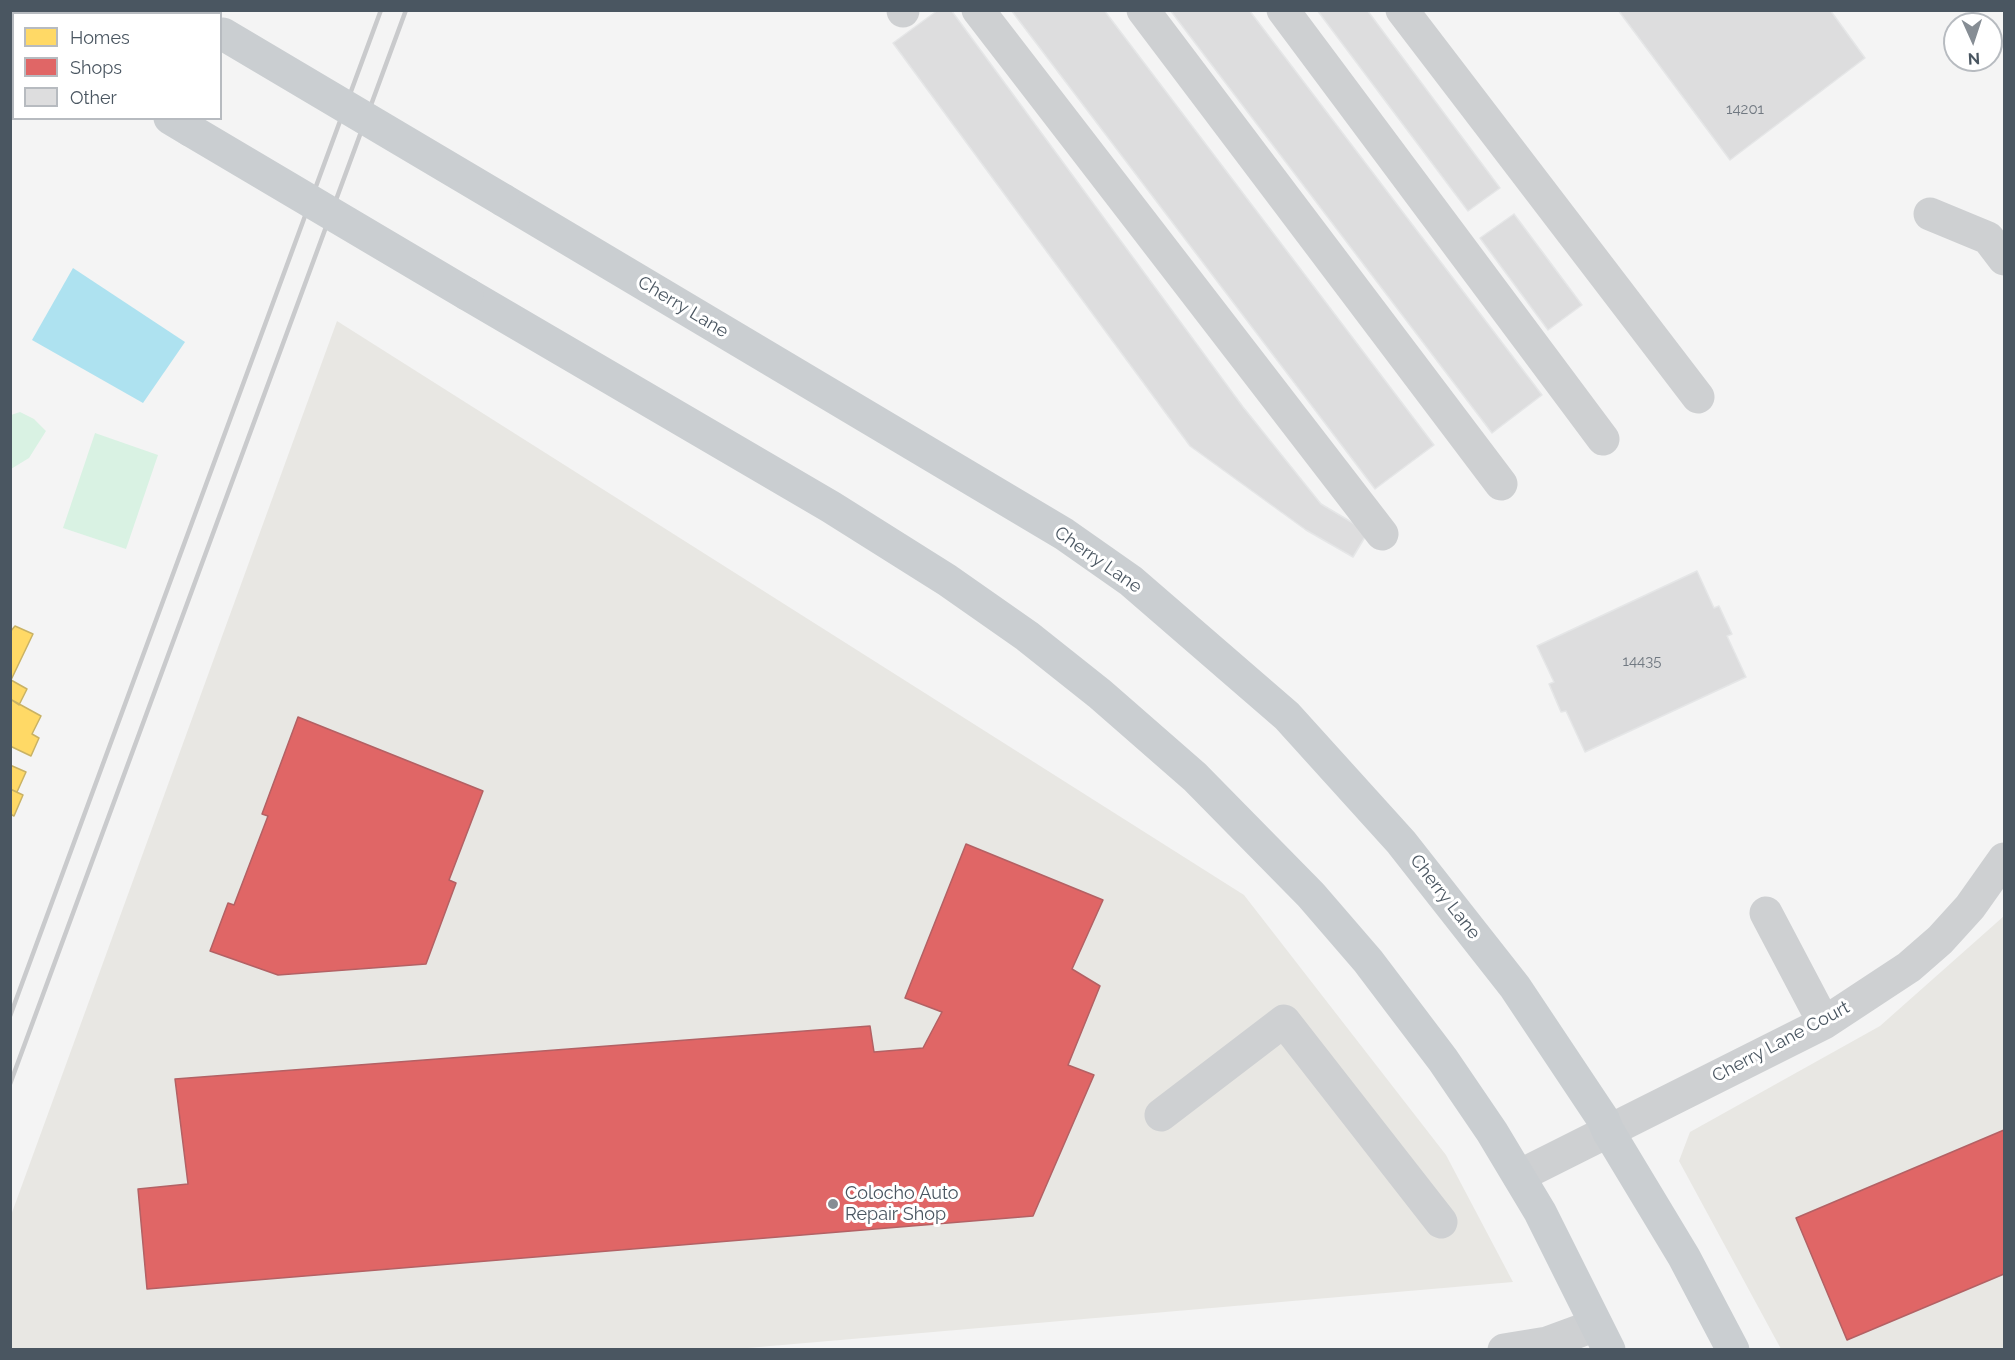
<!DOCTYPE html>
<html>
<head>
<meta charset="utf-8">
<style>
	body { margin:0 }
	#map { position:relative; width:2015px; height:1360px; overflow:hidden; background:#f4f4f4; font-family:Raleway,sans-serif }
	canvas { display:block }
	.frame { position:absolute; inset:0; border:12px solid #4a5661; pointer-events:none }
	.legend { position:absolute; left:12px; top:12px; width:210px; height:108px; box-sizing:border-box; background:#fff; border:2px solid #b7bbc0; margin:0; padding:8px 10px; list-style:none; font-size:18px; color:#4a5661 }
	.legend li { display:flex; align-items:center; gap:12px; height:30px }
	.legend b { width:30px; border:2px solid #b7bbc0 }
	.north { position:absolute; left:1943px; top:12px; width:60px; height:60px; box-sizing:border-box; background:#fff; border:2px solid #b7bbc0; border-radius:50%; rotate:177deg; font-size:16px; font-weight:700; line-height:24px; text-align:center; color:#4a5661 }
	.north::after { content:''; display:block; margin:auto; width:21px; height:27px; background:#868d94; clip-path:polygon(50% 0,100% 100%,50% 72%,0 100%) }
</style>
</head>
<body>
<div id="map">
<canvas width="2015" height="1360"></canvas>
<div class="frame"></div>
<ul class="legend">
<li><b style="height:16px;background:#ffd966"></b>Homes</li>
<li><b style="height:16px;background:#e06666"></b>Shops</li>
<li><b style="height:16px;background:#ddddde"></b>Other</li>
</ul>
<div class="north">N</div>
</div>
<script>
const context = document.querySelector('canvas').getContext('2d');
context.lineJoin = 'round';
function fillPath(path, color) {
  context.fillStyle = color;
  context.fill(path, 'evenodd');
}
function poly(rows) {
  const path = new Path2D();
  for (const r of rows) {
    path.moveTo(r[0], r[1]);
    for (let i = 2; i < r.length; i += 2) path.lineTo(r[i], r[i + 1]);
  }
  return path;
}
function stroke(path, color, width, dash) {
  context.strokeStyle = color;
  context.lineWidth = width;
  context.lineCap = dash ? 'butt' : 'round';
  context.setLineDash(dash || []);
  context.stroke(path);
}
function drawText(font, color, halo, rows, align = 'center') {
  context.font = font + ' Raleway,sans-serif';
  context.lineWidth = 6;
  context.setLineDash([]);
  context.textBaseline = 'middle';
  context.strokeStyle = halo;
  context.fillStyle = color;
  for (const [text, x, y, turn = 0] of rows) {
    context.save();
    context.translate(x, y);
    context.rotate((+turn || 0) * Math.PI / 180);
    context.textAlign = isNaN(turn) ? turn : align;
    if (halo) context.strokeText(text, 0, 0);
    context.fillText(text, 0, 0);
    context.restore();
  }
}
fillPath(poly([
	[337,321,1244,895,1446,1155,1513,1282,736,1349,11,1350,10,1218],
	[2004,916,2004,1349,1781,1349,1679,1161,1690,1132,1880,1026]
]), '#e8e7e3');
fillPath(poly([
	[20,412,34,419,46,431,29,458,11,469,11,415],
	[95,433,158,455,126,549,63,528]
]), '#d9f2e3');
fillPath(poly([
	[73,268,185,342,143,403,32,340]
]), '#aee2f0');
const homes = poly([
	[15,626,33,634,11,680,27,689,19,705,10,699,10,632,15,626],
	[10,699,41,716,32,734,39,738,31,756,10,746,10,699],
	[10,765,26,772,17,792,10,789,10,765],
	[10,789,23,795,14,816,10,814,10,789]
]);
fillPath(homes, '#ffd966');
stroke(homes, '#c9b264', 1.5);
const shops = poly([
	[298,717,483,791,449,880,456,883,426,964,278,975,210,951,228,903,234,905,268,816,262,814,298,717],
	[966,844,1103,900,1072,969,1100,986,1068,1065,1094,1075,1033,1216,147,1289,138,1189,188,1184,175,1079,870,1026,874,1052,923,1048,942,1012,905,998,966,844],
	[2004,1130,2004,1274,1847,1340,1796,1218,2004,1130]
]);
fillPath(shops, '#e06666');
stroke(shops, '#b36164', 1.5);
const building = poly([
	[938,10,951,10,1243,407,1321,504,1368,532,1353,557,1306,530,1190,446,893,43,938,10],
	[1011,10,1104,10,1434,445,1375,489,1011,10],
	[1170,10,1249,10,1542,395,1492,433,1170,10],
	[1317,10,1367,10,1500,188,1468,211,1317,10],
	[1618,10,1830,10,1865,58,1730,160,1618,10],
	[1514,214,1582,305,1548,330,1480,238,1514,214],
	[1697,571,1714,608,1719,606,1732,634,1727,636,1746,677,1585,752,1566,711,1561,712,1549,684,1554,682,1537,646,1697,571]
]);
fillPath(building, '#ddddde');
stroke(building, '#e5e6e7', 1.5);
stroke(poly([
	[978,10,1382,534],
	[1143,10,1501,484],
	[1283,10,1603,439],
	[1402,10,1698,397],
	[903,11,903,10],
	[1930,214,1988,238,2004,259],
	[1766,913,1824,1023],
	[1161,1115,1284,1021,1441,1222],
	[1519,1176,1824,1023,1909,967,1940,940,1970,907,2004,859],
	[1504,1350,1547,1343,1596,1325]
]), '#ced0d2', 33);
stroke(poly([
	[184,10,189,14],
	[10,26,14,28],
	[170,118,190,130],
	[503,200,1064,534,1131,581,1287,716,1401,842,1515,987,1603,1119,1608,1131,1684,1257,1733,1350],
	[467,294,831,507,947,580,1027,636,1100,694,1195,777,1311,895,1368,961,1443,1060,1492,1132,1540,1212,1609,1350]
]), '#caced1', 33);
stroke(poly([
	[10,1016,381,10],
	[10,1084,406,10]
]), '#c9cacc', 4.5);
stroke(poly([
	[223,34,503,200],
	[190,130,467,294]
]), '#caced1', 33);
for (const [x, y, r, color] of [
	[833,1204,6,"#868d94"]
]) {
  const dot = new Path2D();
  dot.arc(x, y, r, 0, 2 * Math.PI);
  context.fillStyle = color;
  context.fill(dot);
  stroke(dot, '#fff', 2);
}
drawText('15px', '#707881', null, [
	["14201",1745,109],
	["14435",1642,661]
]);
drawText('18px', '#4a5661', '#fff', [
	["Cherry Lane",683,307,31],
	["Cherry Lane",1098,560,35],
	["Cherry Lane",1445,897,52],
	["Cherry Lane Court",1781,1042,-28]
]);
drawText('18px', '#4a5661', '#fff', [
	["Colocho Auto",845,1194],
	["Repair Shop",845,1215]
], 'left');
</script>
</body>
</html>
